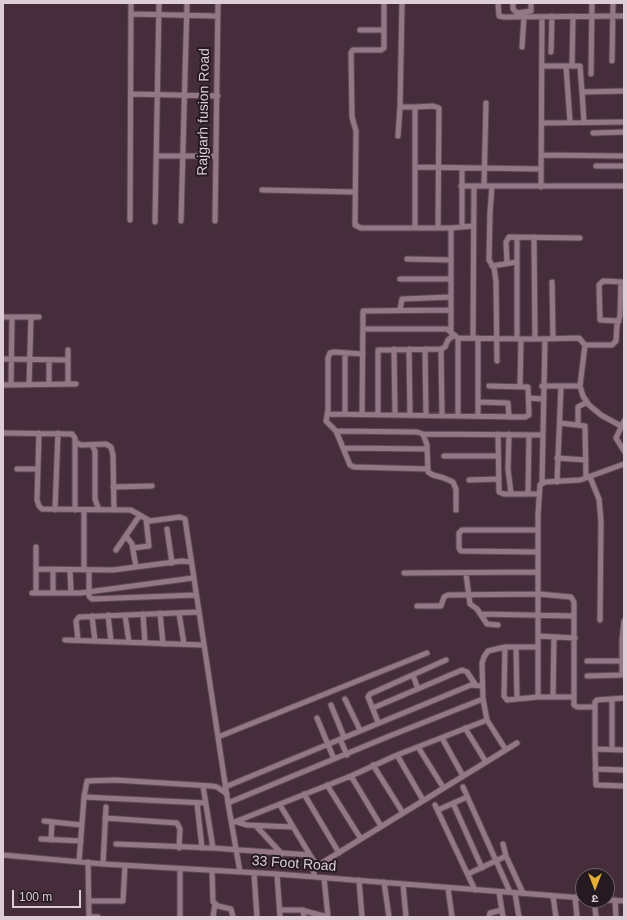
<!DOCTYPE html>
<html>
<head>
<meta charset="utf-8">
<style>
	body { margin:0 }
	#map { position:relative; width:627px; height:920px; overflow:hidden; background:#462d3b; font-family:Helvetica,"Noto Sans Devanagari",sans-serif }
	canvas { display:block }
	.frame { position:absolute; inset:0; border:4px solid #ddcdd5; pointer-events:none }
	.north { position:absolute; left:575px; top:868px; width:40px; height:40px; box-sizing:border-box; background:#251a20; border:1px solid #6f6268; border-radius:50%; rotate:180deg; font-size:11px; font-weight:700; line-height:16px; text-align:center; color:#ddcdd5 }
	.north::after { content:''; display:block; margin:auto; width:14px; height:18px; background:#e2ae34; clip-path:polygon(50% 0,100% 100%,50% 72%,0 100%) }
	.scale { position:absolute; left:12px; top:890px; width:69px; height:18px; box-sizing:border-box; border:2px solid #ddcdd5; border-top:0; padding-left:5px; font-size:12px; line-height:14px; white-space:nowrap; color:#ddcdd5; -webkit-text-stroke:3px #251a20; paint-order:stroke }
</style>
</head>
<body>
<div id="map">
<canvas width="627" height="920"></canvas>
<div class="frame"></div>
<div class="north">उ</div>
<div class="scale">100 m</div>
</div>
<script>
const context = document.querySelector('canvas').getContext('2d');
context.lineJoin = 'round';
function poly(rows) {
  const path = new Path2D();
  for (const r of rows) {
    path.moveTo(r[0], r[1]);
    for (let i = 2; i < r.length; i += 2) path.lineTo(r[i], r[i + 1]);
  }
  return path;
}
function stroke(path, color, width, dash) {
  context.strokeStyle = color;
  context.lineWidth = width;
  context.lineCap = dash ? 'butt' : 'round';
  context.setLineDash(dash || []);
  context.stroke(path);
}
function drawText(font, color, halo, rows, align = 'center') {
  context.font = font + ' Helvetica,sans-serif';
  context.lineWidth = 4;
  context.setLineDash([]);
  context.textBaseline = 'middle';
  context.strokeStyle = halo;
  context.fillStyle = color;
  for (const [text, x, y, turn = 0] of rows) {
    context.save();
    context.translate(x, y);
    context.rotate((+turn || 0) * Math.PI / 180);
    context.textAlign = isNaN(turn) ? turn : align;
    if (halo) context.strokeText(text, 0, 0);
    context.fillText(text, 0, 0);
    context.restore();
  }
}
const minor = poly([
	[384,3,384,48,381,50,353,50,351,53,352,117,356,131,355,225,361,228,451,228,473,226],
	[402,3,400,107,415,107,415,228],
	[498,3,499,16,504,17,624,16],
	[513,3,513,9,517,13,531,11,531,3],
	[131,14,217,16],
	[360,30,384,30],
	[522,47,524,17],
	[551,52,552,16],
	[612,61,613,3],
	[572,65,573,16],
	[542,66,580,66,582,92,624,91],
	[566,66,570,122],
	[591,74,592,3],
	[582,92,584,122],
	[131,94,218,96],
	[415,107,433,106,439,108,438,228],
	[542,123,624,122],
	[593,133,624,132],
	[398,136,400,107],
	[541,155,623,156],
	[157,156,216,156],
	[596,166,624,166],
	[415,167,541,169],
	[462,168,462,226],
	[461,186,624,186],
	[484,186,486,103],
	[492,186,490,212,489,260,494,268,496,281,497,361],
	[541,187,542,17],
	[262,190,355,192],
	[130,220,131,3],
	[181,221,187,3],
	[215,221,218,3],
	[155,222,159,3],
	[534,237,535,339],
	[517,238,517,339],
	[407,259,451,260],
	[507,263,506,242,509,237,580,238],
	[492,266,517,262],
	[400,279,451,279],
	[552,282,553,339],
	[400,310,402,299,451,297],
	[3,317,39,317],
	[619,321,600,320,599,285,603,281,623,282],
	[363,329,447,329,458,338,539,339,579,338,585,345,612,345,616,341,617,325,620,316,621,282],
	[451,330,451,228],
	[473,338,474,186],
	[585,345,580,386,583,396,589,405,601,415,621,426],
	[394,349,395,414],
	[409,349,410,415],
	[425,349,426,415],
	[441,349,442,415],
	[363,354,334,352,330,353,328,358,328,410,326,421,336,431,350,465,354,467,428,469],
	[3,359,68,360],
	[49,384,49,360],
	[68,384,68,350],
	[3,385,76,384],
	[11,385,12,317],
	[29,385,31,317],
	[520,386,521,339],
	[542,386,580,386],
	[529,398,542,399],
	[478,402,508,403,509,417],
	[328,414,525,417,529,415,528,387,489,386],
	[345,414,345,353],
	[362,414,363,311,451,310],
	[378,414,378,350,441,349,445,347,448,340,454,335],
	[458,415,458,338],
	[478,416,478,338],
	[624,421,616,438,624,451],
	[560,423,585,426,586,478],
	[578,424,578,407,587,402],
	[336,431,417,432,423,434,427,445,428,472,433,475,444,478,453,482,456,489,456,510],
	[3,433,72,434,75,438,75,510],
	[39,433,37,500,39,506,42,509,126,510,131,510,150,521,180,517,185,519,228,803],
	[423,434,542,435],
	[498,434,499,492,504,494,539,494],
	[509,434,508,469,511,493],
	[75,442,81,445,106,444,111,447,113,455,114,510],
	[92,445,95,451,95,499,99,510],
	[343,448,427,449],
	[444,456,498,456],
	[557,458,586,460],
	[17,469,38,469],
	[590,477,599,499,601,521,600,620],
	[469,480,499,479],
	[542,482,545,339],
	[557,482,561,386],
	[113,487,152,486],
	[528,494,529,435],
	[55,510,58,433],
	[84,510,84,570],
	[167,529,172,563],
	[126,536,132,544,136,567],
	[133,548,149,546,146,519],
	[116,550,140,515],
	[538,552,461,551,459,548,459,533,462,530,538,530],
	[36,569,113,570,182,561,191,562],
	[70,570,71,593],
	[89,570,89,596,92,599,196,595],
	[404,573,538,572],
	[466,574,470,604,477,609,487,624,498,625],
	[32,593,80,593,193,578],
	[36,593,36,547],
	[53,593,53,569],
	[417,606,441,606,444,597,448,595,539,594,571,597,574,602,574,705,577,707,595,707,595,702,597,700,624,698],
	[160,613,163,644],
	[179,613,184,644],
	[143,614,145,643],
	[481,614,574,616],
	[108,615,111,641],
	[125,615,129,642],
	[92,616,95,641],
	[538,636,575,638],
	[65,640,203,645],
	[78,640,76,621,79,617,199,612],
	[505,647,504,696,507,700,538,697,574,697],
	[516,647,517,698],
	[587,661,624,661],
	[413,675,418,689],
	[587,676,622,675,622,640,624,621],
	[538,697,538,515,540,485,545,482,580,480,624,464],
	[553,697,554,637],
	[345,699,360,730],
	[483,699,487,720,506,750],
	[612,699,612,750],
	[331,705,344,737],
	[595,707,595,749,624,750],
	[373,708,462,670,467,672,475,684],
	[317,718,334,759],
	[378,722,368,697,370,694,446,660],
	[465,728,486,762],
	[218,737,427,653],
	[442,738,463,776],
	[340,739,347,755],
	[418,747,443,787],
	[595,749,596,785,624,786],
	[397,755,423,800],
	[373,765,403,813],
	[595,769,624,770],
	[351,776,381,826],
	[327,785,361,839],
	[203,786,213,848],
	[225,787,471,685,482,686],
	[463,787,510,892],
	[304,794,339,853],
	[84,797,205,803],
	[197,803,202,848],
	[453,803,482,868],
	[280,805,310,855],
	[435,805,475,890],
	[438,810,467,797],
	[105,818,177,823,180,829,179,848],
	[44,821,82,825],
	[237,822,247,825,293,827],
	[232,823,351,776,397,755,487,720],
	[256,826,282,854],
	[41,839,81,841],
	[51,840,52,822],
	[116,844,213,848,310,855,317,866,313,870,315,877],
	[503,844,506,856,523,893],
	[3,855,103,864,277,874,583,898],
	[79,862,84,797,87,781,115,780,212,786,217,787,227,794],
	[88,862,89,917],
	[103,864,106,807],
	[317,866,517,743],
	[180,869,180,917],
	[212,871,213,902,218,906,231,909,233,917],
	[240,872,228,803,387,737,483,699,482,663,484,657,488,651,505,647,538,647],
	[254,873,257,917],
	[277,874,280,917],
	[468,874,506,856],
	[324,878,328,917],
	[359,880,362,917],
	[384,882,389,917],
	[403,884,406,917],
	[448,888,452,917],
	[499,892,503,917],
	[515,893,519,917],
	[553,896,556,917],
	[575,897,577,917],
	[594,900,596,917],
	[607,900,624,901],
	[615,900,616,917],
	[89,901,123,901,125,865],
	[280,910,301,910,328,917],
	[303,910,304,917],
	[89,917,98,917],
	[213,917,215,904],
	[489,917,490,913,502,910]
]);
stroke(minor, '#5d4954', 7);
stroke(minor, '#947786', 5);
drawText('14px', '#ddcdd5', '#251a20', [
	["Rajgarh fusion Road",204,112,-89],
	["33 Foot Road",294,864,4]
]);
</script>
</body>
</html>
